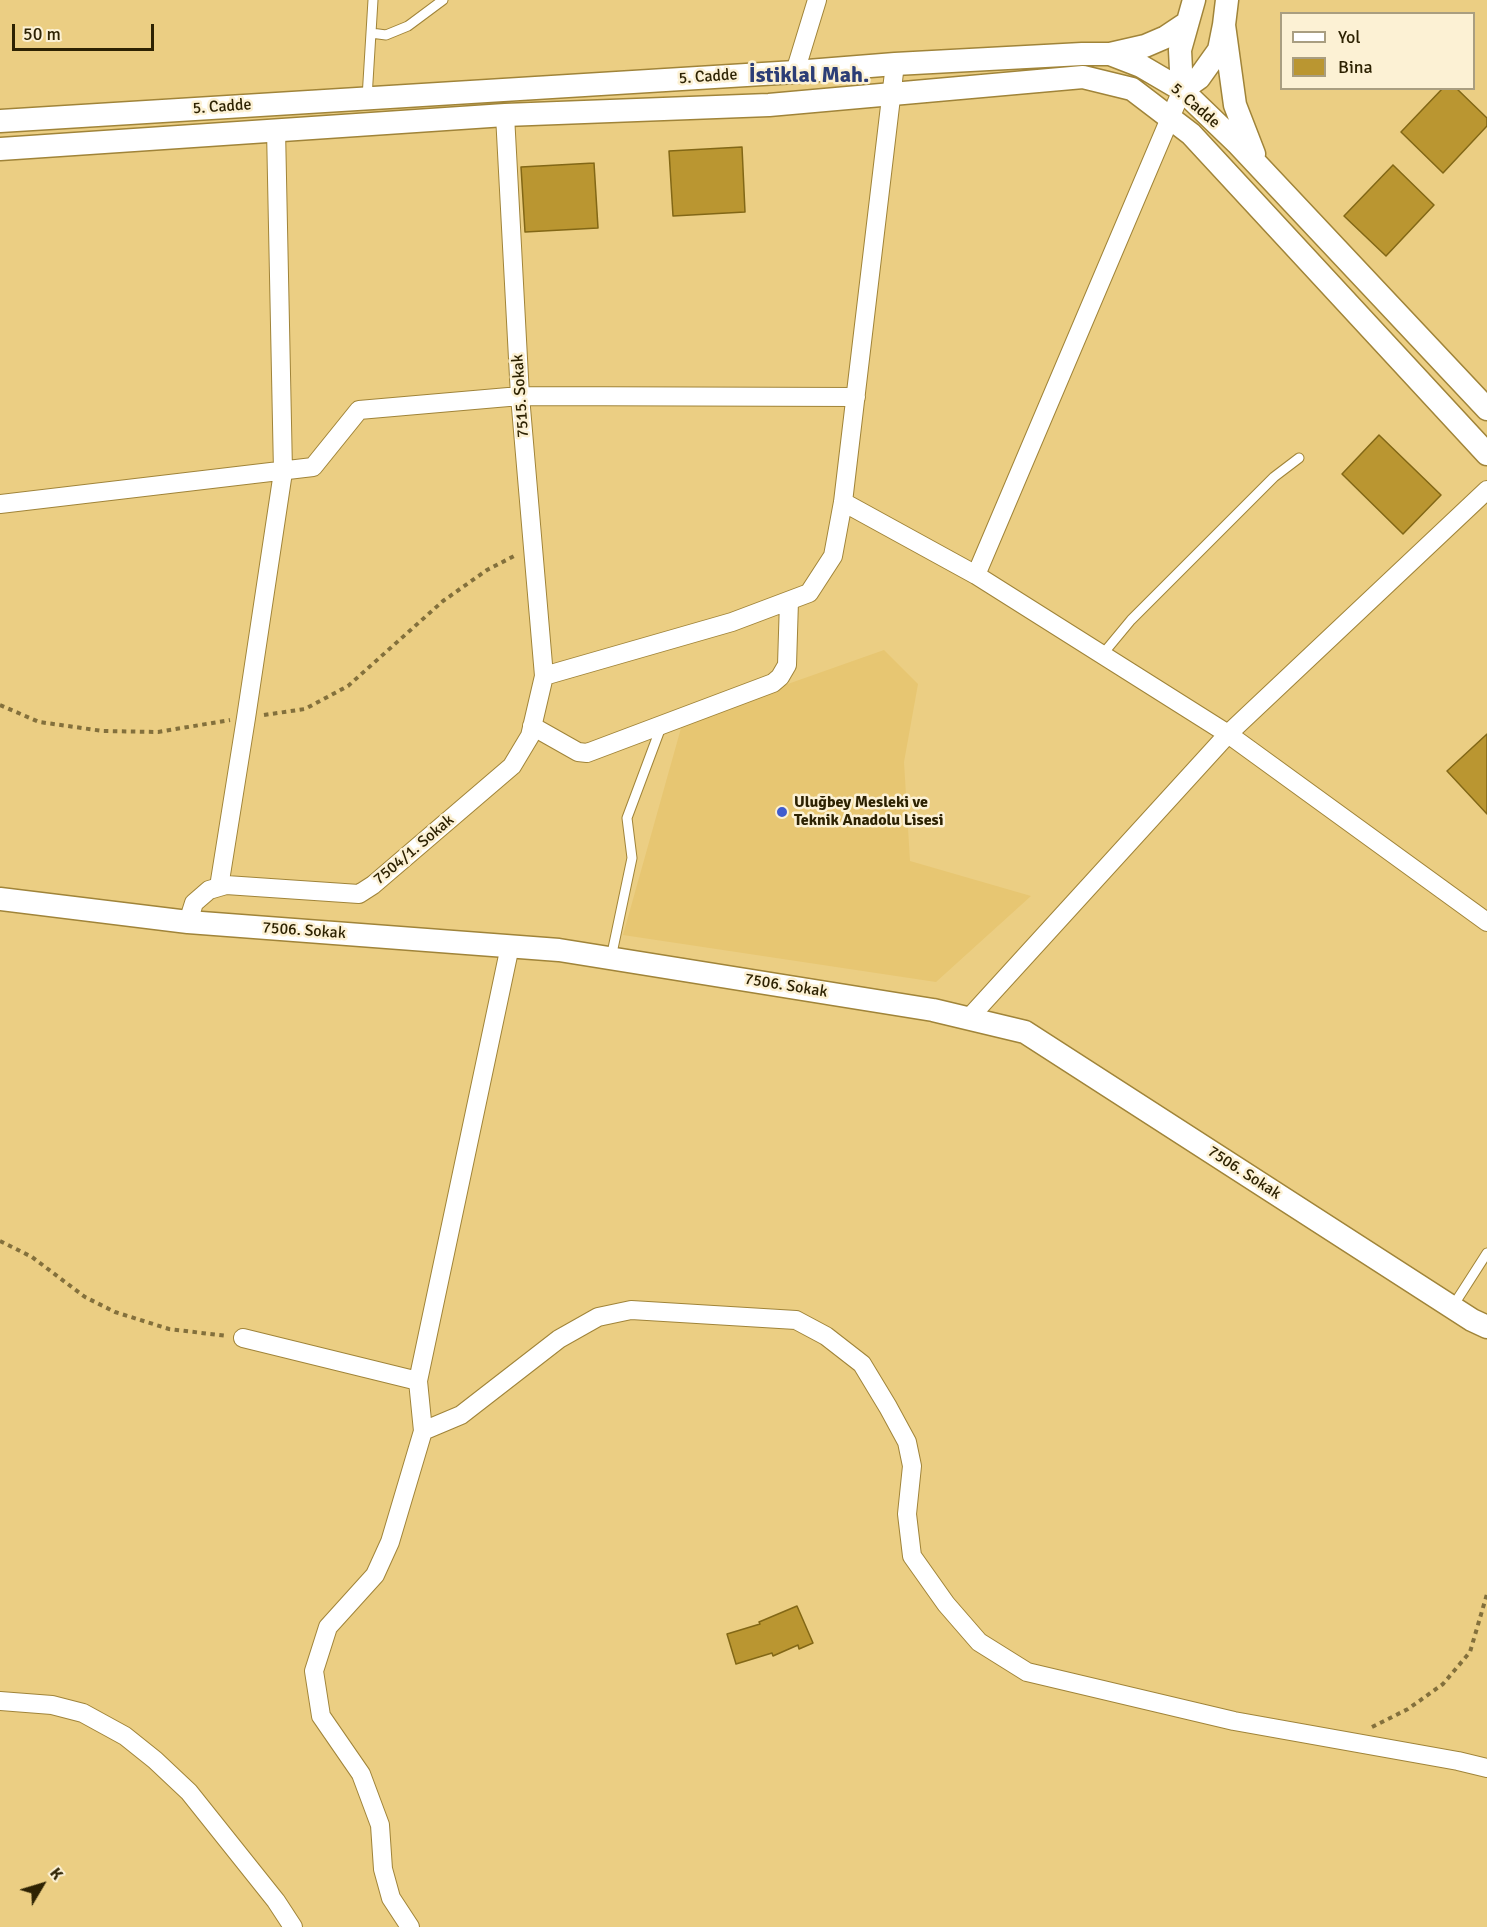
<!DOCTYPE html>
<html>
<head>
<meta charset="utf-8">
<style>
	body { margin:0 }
	#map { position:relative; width:1487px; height:1927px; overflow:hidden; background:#ebce83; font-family:Signika,sans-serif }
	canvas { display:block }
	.legend { position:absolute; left:1280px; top:12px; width:195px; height:78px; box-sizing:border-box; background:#fcf1d4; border:2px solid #a99e80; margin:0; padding:8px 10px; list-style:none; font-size:18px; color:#2d2202 }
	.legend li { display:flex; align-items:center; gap:12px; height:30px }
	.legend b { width:30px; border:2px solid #a99e80 }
	.north { position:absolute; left:12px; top:1855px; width:60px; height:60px; -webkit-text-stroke:4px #fcf1d4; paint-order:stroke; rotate:52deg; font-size:16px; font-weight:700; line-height:24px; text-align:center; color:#2d2202 }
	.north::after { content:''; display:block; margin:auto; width:21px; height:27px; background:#2d2202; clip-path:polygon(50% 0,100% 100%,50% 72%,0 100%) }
	.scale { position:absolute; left:12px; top:24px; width:142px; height:27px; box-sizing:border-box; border:3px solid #2d2202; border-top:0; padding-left:8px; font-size:18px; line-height:21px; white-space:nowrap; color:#2d2202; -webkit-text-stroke:4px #fcf1d4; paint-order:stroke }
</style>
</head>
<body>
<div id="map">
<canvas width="1487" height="1927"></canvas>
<ul class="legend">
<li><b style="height:8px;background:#fff"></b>Yol</li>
<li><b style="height:16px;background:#ba9631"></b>Bina</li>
</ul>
<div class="north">K</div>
<div class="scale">50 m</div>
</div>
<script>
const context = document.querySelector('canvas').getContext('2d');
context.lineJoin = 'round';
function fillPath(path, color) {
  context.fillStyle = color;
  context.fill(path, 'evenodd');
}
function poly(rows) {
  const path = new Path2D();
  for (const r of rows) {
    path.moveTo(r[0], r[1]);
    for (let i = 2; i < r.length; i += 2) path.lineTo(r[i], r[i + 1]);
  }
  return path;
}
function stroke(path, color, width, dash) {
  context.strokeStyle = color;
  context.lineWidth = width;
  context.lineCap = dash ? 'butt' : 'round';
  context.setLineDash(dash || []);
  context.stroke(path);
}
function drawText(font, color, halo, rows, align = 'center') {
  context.font = font + ' Signika,sans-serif';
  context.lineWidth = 5;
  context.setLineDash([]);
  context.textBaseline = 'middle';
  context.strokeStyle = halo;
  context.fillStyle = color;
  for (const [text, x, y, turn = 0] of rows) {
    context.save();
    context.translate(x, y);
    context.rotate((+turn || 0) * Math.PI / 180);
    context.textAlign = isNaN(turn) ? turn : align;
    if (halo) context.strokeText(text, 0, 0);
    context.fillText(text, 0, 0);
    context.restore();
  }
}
fillPath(poly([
	[884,650,918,684,904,762,910,861,1031,896,936,982,623,935,683,721]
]), '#e7c672');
const building = poly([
	[1443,88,1456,88,1487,118,1487,126,1443,173,1401,132,1443,88],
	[742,147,745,212,673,216,669,151,742,147],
	[594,163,598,228,525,232,521,167,594,163],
	[1393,165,1434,205,1386,256,1344,216,1393,165],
	[1379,435,1441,495,1403,534,1342,474,1379,435],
	[1487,734,1487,814,1447,771,1487,734],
	[797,1606,813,1643,799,1649,798,1645,773,1656,772,1653,736,1664,727,1634,760,1624,759,1622,797,1606]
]);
fillPath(building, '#ba9631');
stroke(building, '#826716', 1.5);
const service = poly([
	[371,33,386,35,408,26,443,0],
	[367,98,373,0],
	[1102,655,1131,620,1274,477,1299,458],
	[611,958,632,858,627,818,661,727],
	[1453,1306,1487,1253]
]);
const minor = poly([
	[795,72,817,0],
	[843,502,976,575,1228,734,1487,922],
	[0,504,313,467,359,410,520,396,856,397],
	[976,575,1182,90],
	[544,676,732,622,809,593,833,556,843,502,895,64],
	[532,726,578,752,587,753,773,683,780,677,787,665,789,601],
	[219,887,246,718,283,472,276,129],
	[188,922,194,903,209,890,226,885,359,894,373,885,512,766,530,736,544,676,520,396,505,115],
	[969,1018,1228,734,1487,490],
	[243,1338,418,1381],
	[423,1431,461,1415,559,1339,598,1317,631,1310,796,1320,826,1336,862,1364,888,1407,907,1442,912,1466,907,1514,912,1556,946,1604,979,1642,1027,1672,1234,1721,1458,1761,1487,1768],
	[0,1701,52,1705,83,1713,125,1736,155,1760,189,1792,276,1901,293,1927],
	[410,1927,391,1898,383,1869,380,1825,361,1774,321,1716,314,1671,328,1627,375,1575,390,1542,423,1431,418,1381,510,946]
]);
const tertiary = poly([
	[1224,25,1235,105,1254,154],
	[1110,54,1145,46,1166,37,1187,23],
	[1182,90,1199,78,1219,50,1224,25,1227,0],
	[1182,90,1180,50,1194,0],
	[0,121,795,72,895,64,1082,54,1110,54,1141,66,1182,90,1237,143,1487,409],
	[0,149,505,115,769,105,1083,77,1132,89,1191,134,1487,454],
	[0,899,188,922,559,950,933,1010,1025,1032,1472,1320,1487,1327]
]);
stroke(service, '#a08439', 11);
stroke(minor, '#a08439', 20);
stroke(tertiary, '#a08439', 25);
stroke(poly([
	[0,705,39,722,103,731,158,732,230,720],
	[264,715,305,709,348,686,443,601,487,570,516,555],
	[0,1241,32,1257,85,1297,115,1312,169,1329,227,1336],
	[1372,1727,1408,1709,1443,1684,1470,1652,1487,1594]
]), '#83703c', 4, [4.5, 4.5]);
stroke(service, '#fff', 9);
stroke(minor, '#fff', 18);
stroke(tertiary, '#fff', 22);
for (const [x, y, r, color] of [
	[782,812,6,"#3f5bce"]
]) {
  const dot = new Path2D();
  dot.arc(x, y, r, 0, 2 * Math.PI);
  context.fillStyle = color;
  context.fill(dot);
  stroke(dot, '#fcf1d4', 2);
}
drawText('16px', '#2d2202', '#fcf1d4', [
	["5. Cadde",708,77,-4],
	["5. Cadde",1195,106,41],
	["5. Cadde",222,107,-4],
	["7515. Sokak",521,396,-94],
	["7504/1. Sokak",414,850,-40],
	["7506. Sokak",304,931,4],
	["7506. Sokak",786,986,9],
	["7506. Sokak",1244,1173,33]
]);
drawText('bold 16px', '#2d2202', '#fcf1d4', [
	["Uluğbey Mesleki ve",794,803],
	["Teknik Anadolu Lisesi",794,821]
], 'left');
drawText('bold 22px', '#2c3d76', '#fcf1d4', [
	["İstiklal Mah.",809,76]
]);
</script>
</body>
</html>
